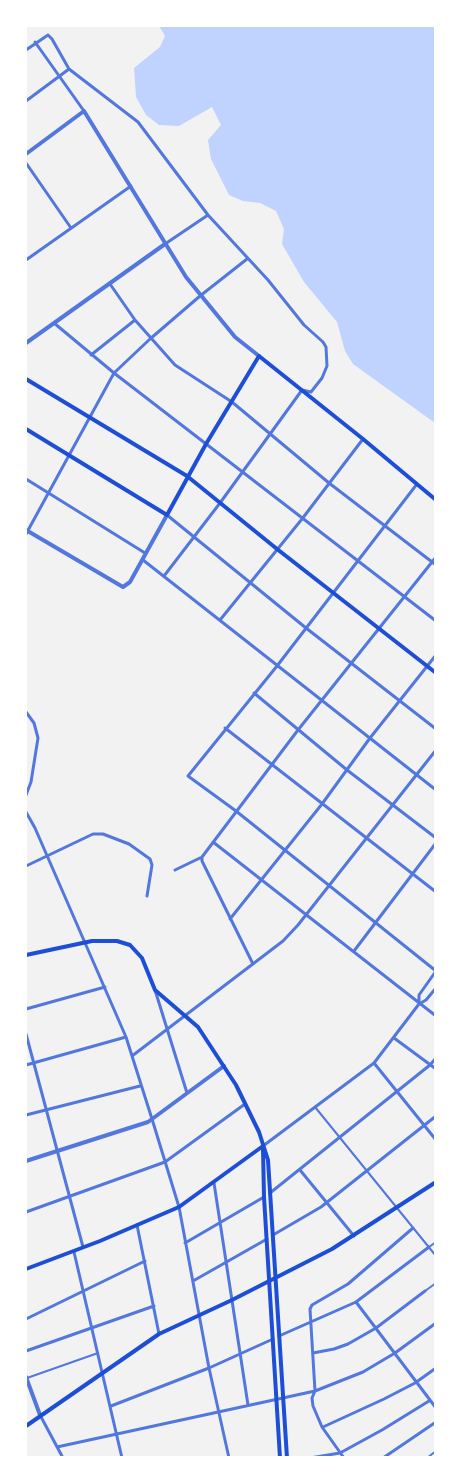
<!DOCTYPE html>
<html>
<head>
<meta charset="utf-8">
<style>
	body { margin:0 }
	#map { position:relative; width:461px; height:1483px; overflow:hidden; background:#f2f2f2; font-family:Ubuntu,sans-serif }
	canvas { display:block }
	.frame { position:absolute; inset:0; border:27px solid #fff; pointer-events:none }
</style>
</head>
<body>
<div id="map">
<canvas width="461" height="1483"></canvas>
<div class="frame"></div>
</div>
<script>
const context = document.querySelector('canvas').getContext('2d');
context.lineJoin = 'round';
function fillPath(path, color) {
  context.fillStyle = color;
  context.fill(path, 'evenodd');
}
function poly(rows) {
  const path = new Path2D();
  for (const r of rows) {
    path.moveTo(r[0], r[1]);
    for (let i = 2; i < r.length; i += 2) path.lineTo(r[i], r[i + 1]);
  }
  return path;
}
function stroke(path, color, width, dash) {
  context.strokeStyle = color;
  context.lineWidth = width;
  context.lineCap = dash ? 'butt' : 'round';
  context.setLineDash(dash || []);
  context.stroke(path);
}
fillPath(poly([
	[159,26,435,26,435,423,353,364,345,351,337,322,304,282,282,244,284,229,276,211,260,203,243,201,229,195,211,159,208,140,221,125,212,107,179,126,159,125,146,115,136,97,134,68,160,47,165,36]
]), '#bfd3fe');
stroke(poly([
	[315,1107,436,1256],
	[429,1247,436,1242],
	[425,1291,436,1283],
	[27,1378,98,1353],
	[427,1458,436,1451]
]), '#5277de', 2);
stroke(poly([
	[35,42,84,111],
	[26,50,48,35,52,39,69,69],
	[26,101,69,69,138,122,208,215,268,280,304,325,323,342,326,347,327,366,322,378,311,392,302,390,220,503,164,576],
	[26,163,71,228],
	[165,244,208,215],
	[26,260,131,186],
	[110,284,135,320,175,365,232,402,329,483,436,565],
	[54,323,114,373,436,621],
	[91,355,135,320],
	[26,479,145,553],
	[417,484,277,666,188,776,236,811,436,971],
	[167,515,306,628,436,729],
	[26,534,114,373,150,339,200,296,247,259],
	[143,560,436,790],
	[220,620,302,519,363,439],
	[254,693,347,770,436,838],
	[26,712,34,723,38,738,31,782,26,795],
	[225,728,436,892],
	[26,812,35,828,126,1037,152,1119,179,1207,209,1368,229,1458],
	[213,842,436,1016],
	[202,857,202,861,253,964],
	[26,866,93,834,103,834,129,844,150,859,152,865,147,896],
	[175,870,202,857,298,730,436,557],
	[230,919,322,804,370,738,436,655],
	[354,951,436,843],
	[155,990,187,1093],
	[419,1004,419,995,436,971],
	[26,1009,105,987],
	[26,1034,83,1247],
	[394,1038,436,1069],
	[132,1056,283,941,298,925,436,750],
	[374,1063,436,1140],
	[26,1065,126,1037],
	[26,1115,140,1086],
	[263,1146,374,1063,419,1004,426,1000,436,988],
	[300,1170,354,1236],
	[214,1183,248,1405],
	[270,1193,430,1065,436,1058],
	[26,1212,165,1162,245,1104],
	[137,1225,159,1334],
	[273,1235,321,1207,436,1116],
	[185,1243,264,1197],
	[74,1252,122,1458],
	[193,1281,267,1239],
	[356,1302,436,1408],
	[26,1319,145,1261],
	[279,1336,356,1302,429,1247],
	[26,1351,154,1306],
	[313,1353,334,1349,348,1344,376,1328,425,1291],
	[111,1406,209,1368,273,1339],
	[40,1415,63,1458],
	[323,1427,384,1399,415,1383,436,1368],
	[57,1447,315,1391,363,1372,395,1353,436,1323],
	[310,1458,340,1453,382,1430,429,1401],
	[344,1458,322,1427,313,1406,312,1398,315,1391,310,1309,312,1305,348,1284,413,1228],
	[383,1458,436,1422]
]), '#5277de', 3);
stroke(poly([
	[26,154,84,111,186,277,235,337,259,356],
	[26,343,165,244],
	[26,530,123,587,130,582,167,515],
	[26,1161,148,1122,224,1066],
	[26,1377,40,1415]
]), '#5277de', 4);
stroke(poly([
	[26,379,187,476,277,549,436,673],
	[26,429,167,515,206,444,259,356,363,439,436,500],
	[26,955,92,941,117,941,130,945,142,958,155,990,198,1027,236,1085,259,1132,268,1160,287,1458],
	[263,1149,264,1197,280,1458],
	[26,1269,100,1241,179,1207,263,1146],
	[26,1426,159,1334,232,1300,332,1249,436,1182]
]), '#1d4ed8', 4);
</script>
</body>
</html>
